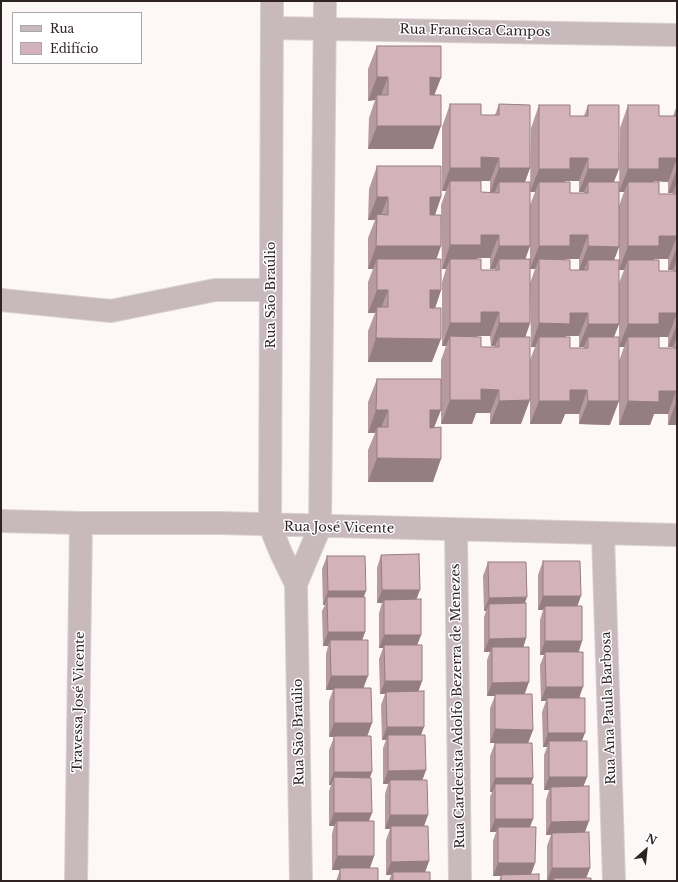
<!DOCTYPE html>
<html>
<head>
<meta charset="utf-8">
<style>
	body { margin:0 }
	#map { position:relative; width:678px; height:882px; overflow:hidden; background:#fef7f8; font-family:"Libre Baskerville",serif }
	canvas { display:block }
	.frame { position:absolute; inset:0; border:2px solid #2e2225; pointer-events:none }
	.legend { position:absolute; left:12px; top:12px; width:130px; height:52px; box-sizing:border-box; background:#fff; border:1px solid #aba7a8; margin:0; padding:5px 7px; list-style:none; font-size:12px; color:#2e2225 }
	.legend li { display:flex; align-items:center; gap:8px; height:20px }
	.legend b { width:20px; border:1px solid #aba7a8 }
	.north { position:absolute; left:626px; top:830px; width:40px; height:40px; -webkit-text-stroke:3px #fff; paint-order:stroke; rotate:27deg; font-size:11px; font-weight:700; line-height:16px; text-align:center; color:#2e2225 }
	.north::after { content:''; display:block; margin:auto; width:14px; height:18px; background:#2e2225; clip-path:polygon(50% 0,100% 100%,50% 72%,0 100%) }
</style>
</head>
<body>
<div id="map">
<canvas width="678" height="882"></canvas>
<div class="frame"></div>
<ul class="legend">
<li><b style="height:5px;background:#c8b9bd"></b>Rua</li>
<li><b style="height:11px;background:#d4b2bb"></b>Edifício</li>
</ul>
<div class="north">N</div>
</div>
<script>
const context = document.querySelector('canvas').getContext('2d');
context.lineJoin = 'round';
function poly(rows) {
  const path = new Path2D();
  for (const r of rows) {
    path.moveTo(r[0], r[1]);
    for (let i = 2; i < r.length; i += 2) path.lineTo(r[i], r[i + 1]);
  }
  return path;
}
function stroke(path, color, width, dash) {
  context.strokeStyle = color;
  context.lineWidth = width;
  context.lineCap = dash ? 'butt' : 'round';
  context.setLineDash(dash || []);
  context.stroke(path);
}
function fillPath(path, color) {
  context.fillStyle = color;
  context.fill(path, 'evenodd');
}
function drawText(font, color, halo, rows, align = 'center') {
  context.font = font + ' "Libre Baskerville",serif';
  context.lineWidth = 3;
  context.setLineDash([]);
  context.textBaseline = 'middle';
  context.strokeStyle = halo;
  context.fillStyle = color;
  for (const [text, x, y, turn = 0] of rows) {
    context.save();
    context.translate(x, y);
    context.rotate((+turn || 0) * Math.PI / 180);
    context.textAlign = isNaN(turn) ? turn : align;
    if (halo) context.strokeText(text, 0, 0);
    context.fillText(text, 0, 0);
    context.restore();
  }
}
const minor = poly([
	[272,1,270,526,281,553,296,584],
	[272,28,677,35],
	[1,300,111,311,215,290,271,290],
	[1,521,81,523,220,523,677,535],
	[456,531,460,881],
	[603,534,614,881],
	[76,881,81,523],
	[301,881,296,584,320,527,325,1]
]);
stroke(minor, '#d9d1d2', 24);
stroke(minor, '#c8b9bd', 22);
fillPath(poly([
	[377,46,435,95,433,149,368,149,369,118,375,100,368,101,368,69],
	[450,104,481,115,495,115,499,104,530,168,525,182,525,259,530,323,525,337,521,424,490,424,490,413,476,413,472,424,441,424,441,360,446,346,442,346,442,282,446,269,442,269,441,205,446,191,442,191,442,127],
	[476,181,490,181,490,192,495,192,495,193,481,192],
	[477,258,490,258,490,269,495,269,495,270,481,270],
	[477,336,490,336,491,346,495,346,495,347,481,347,476,337],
	[539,105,570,116,584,116,588,105,614,182,619,247,614,260,619,324,614,337,610,425,579,424,579,414,565,414,561,424,530,424,530,360,535,347,531,347,530,283,535,269,530,269,530,205,535,192,530,192,531,128],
	[565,181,579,181,579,192,584,192,584,193,570,193,565,182],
	[565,259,579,259,579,270,584,270,570,270],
	[566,336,579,336,579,347,584,347,584,348,570,348,565,337],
	[628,105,659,116,673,116,677,105,677,425,668,425,668,414,654,414,650,425,619,425,619,361,624,347,619,347,619,283,624,270,619,270,619,206,624,192,619,192,620,128],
	[654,181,668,182,668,193,673,193,673,194,659,194,654,182],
	[654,259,668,259,668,270,673,270,673,271,659,271],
	[654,337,668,337,668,347,673,347,673,348,659,348],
	[377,166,441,197,435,215,436,259,441,290,435,308,432,362,368,362,368,331,375,313,368,313,368,282,373,269,368,269,368,238,375,220,368,220,369,189],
	[377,379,435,428,433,482,368,482,368,450,375,433,368,433,368,402],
	[381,555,416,599,421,635,417,645,422,681,418,692,421,735,426,770,422,780,424,826,429,861,425,872,430,881,389,881,391,875,386,875,386,840,390,829,385,829,385,794,388,784,383,784,383,748,386,740,382,740,381,705,385,694,380,694,379,659,383,648,379,648,379,613,382,603,377,603,377,568],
	[327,556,364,597,365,632,362,640,364,688,370,778,369,821,374,856,370,868,378,881,336,881,340,870,332,870,332,834,334,826,329,826,329,791,331,785,329,785,329,750,334,737,329,737,329,701,333,690,326,690,326,654,328,646,323,646,322,611,325,605,323,605,322,569],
	[543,561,577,606,582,641,579,652,580,698,582,741,587,777,583,786,585,832,590,868,586,878,591,881,547,881,547,846,551,835,546,835,546,800,549,790,544,790,544,755,547,747,543,747,542,712,546,701,541,701,540,665,544,655,540,655,540,620,543,610,538,610,538,575],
	[488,562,525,603,526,638,523,647,525,694,533,730,528,743,533,778,531,784,530,827,535,863,531,875,539,881,499,881,501,876,493,876,493,841,496,832,490,832,490,797,492,792,490,792,490,756,495,743,490,743,490,708,495,696,487,696,487,660,490,652,484,652,484,617,486,611,484,611,483,576]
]), '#b699a1');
fillPath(poly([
	[377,77,388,77,379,100,377,95,375,100,368,101],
	[430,77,441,78,432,101,422,101],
	[377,126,441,126,433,149,368,149],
	[481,157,499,158,490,181,476,181,473,191,450,181,446,191,442,191,450,168],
	[570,158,588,158,579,181,565,181,561,192,539,182,535,192,530,192,539,169],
	[659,158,677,158,668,182,654,181,650,192,628,182,624,192,619,192,628,169],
	[499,168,530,168,521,192,499,182,495,192,490,192],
	[588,169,619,169,610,192,588,182,584,192,579,192],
	[677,169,677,193,677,183,673,193,668,193],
	[377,197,388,197,379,220,377,214,375,220,368,220],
	[430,197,441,197,433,221,422,221],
	[481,235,499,235,490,258,477,258,473,269,450,259,446,269,442,269,450,245],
	[570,235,588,235,579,259,566,259,561,270,539,259,535,269,530,269,539,246],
	[659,236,677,236,668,259,654,259,650,270,628,260,624,270,619,270,628,246],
	[376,246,441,246,433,269,377,259,373,269,368,269],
	[499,246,530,246,522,269,499,259,495,269,490,269],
	[588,246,619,247,610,270,588,260,584,270,579,270],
	[677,247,677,270,677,260,673,270,668,270],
	[377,290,388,290,379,314,377,307,375,313,368,313],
	[430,290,441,290,433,314,422,313],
	[481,312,499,312,490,336,477,336,473,347,450,336,446,346,442,346,450,323],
	[570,313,588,313,579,336,566,336,562,347,539,337,535,347,531,347,539,323],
	[659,313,677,313,668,337,654,337,651,347,628,337,624,347,619,347,628,324],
	[499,323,530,323,522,347,499,337,495,346,491,346],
	[588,324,619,324,610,347,588,337,584,347,579,347],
	[677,324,677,347,677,337,673,347,668,347],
	[376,338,441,339,432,362,368,362],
	[481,389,499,390,490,413,476,413,472,424,441,424,450,400],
	[570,390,587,390,579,414,565,414,561,424,530,424,539,401],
	[659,391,676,391,668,414,654,414,650,425,619,425,628,401],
	[530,400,521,424,490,424,499,401],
	[588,401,619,401,610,425,579,424],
	[676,402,677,402,677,425,668,425],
	[376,410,388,410,379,433,377,427,375,433,368,433],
	[430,410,441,410,432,433,422,433],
	[377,458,441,459,433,482,368,482],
	[382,590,420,590,415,603,384,600,382,603,377,603],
	[328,591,366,591,361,605,327,597,325,605,323,605],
	[543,596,581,596,576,610,545,606,543,610,538,610],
	[527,597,522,611,489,604,486,611,484,611,489,598],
	[328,632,365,632,360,646,330,640,328,646,323,646],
	[384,635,421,635,416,648,384,645,383,648,379,648],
	[526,638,522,652,492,647,490,652,484,652,489,639],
	[545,641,582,641,577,655,545,652,544,655,540,655],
	[331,676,368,676,363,689,334,688,333,690,326,690],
	[385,681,422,681,417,695,386,692,385,694,380,694],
	[529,682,524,696,495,694,495,696,487,696,492,683],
	[546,687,583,687,578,701,547,698,546,701,541,701],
	[334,723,372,723,367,737,329,737],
	[387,727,424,727,419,741,388,735,386,740,382,740],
	[495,729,533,730,528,743,490,743],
	[548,733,585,733,580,746,549,741,547,747,543,747],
	[426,770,421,784,390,780,388,784,383,784,388,771],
	[334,772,372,772,367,785,334,777,331,785,329,785],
	[549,777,587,777,582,790,551,787,549,790,544,790],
	[495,778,533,778,528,792,495,784,492,792,490,792],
	[334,813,372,813,367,826,337,821,334,826,329,826],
	[390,815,428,815,423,829,391,826,390,829,385,829],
	[495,819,533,819,528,833,498,827,496,832,490,832],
	[589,821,584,835,552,833,551,835,546,835,551,822],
	[337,856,374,856,369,870,340,868,340,870,332,870],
	[429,861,424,875,393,872,391,875,386,875,391,862],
	[498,863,535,863,530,876,501,875,501,876,493,876],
	[552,868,590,868,585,881,554,878,553,881,547,881]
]), '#947d83');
const building = poly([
	[377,46,441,46,441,78,430,77,430,95,441,95,441,126,377,126,377,95,388,95,388,77,377,77,377,46],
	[450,104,481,104,481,115,499,115,499,104,530,105,530,168,499,168,499,158,481,157,481,168,450,168,450,104],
	[539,105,570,105,570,116,588,116,588,105,619,105,619,169,588,169,588,158,570,158,570,169,539,169,539,105],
	[628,105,659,105,659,116,677,116,677,169,677,158,659,158,659,169,628,169,628,105],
	[377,166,441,166,441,197,430,197,430,215,441,215,441,246,376,246,377,214,388,215,388,197,377,197,377,166],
	[450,181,481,181,481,192,499,193,499,182,530,182,530,246,499,246,499,235,481,235,481,245,450,245,450,181],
	[539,182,570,182,570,193,588,193,588,182,619,182,619,247,588,246,588,235,570,235,570,246,539,246,539,182],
	[628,182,659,182,659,194,676,194,677,183,677,247,677,236,659,236,659,246,628,246,628,182],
	[377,259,441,259,441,290,430,290,430,308,441,308,441,339,376,338,377,307,388,307,388,290,377,290,377,259],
	[450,259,481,259,481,270,499,270,499,259,530,259,530,323,499,323,499,312,481,312,481,323,450,323,450,259],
	[539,259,570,260,570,270,588,270,588,260,619,260,619,324,588,324,588,313,570,313,570,324,539,323,539,259],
	[628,260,659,260,659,271,677,271,677,260,677,324,677,313,659,313,659,324,628,324,628,260],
	[450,336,481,337,481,347,499,347,499,337,530,337,530,400,499,401,499,390,481,389,481,400,450,400,450,336],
	[539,337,570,337,570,348,588,348,588,337,619,337,619,401,588,401,587,390,570,390,570,401,539,401,539,337],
	[628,337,659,337,659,348,677,348,677,337,677,402,676,402,676,391,659,391,659,402,628,401,628,337],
	[377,379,441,379,441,410,430,410,430,428,441,427,441,459,377,458,377,427,388,427,388,410,376,410,377,379],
	[419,554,420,590,382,590,381,555,419,554],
	[327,556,365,556,366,591,328,591,327,556],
	[543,561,580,561,581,596,543,596,543,561],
	[488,562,526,562,527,597,489,598,488,562],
	[327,597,365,597,365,632,328,632,327,597],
	[421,599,421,635,384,635,384,600,421,599],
	[526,603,526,638,489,639,489,604,526,603],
	[545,606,582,606,582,641,545,641,545,606],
	[330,640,368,640,368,676,331,676,330,640],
	[384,645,422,645,422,681,385,681,384,645],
	[492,647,529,647,529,682,492,683,492,647],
	[545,652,583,652,583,687,546,687,545,652],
	[334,688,371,688,372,723,334,723,334,688],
	[424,691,424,727,387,727,386,692,424,691],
	[495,694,532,694,533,730,495,729,495,694],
	[547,698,585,698,585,733,548,733,547,698],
	[388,735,425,735,426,770,388,771,388,735],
	[334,736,371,736,372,772,334,772,334,736],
	[549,741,587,741,587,777,549,777,549,741],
	[495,743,532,743,533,778,495,778,495,743],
	[334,777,371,778,372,813,334,813,334,777],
	[390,780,427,780,428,815,390,815,390,780],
	[495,784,533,784,533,819,495,819,495,784],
	[589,786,589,821,551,822,551,787,589,786],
	[337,821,374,821,374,856,337,856,337,821],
	[391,826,428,826,429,861,391,862,391,826],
	[498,827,536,827,535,863,498,863,498,827],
	[589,832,590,868,552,868,552,833,589,832],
	[340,868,378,868,378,881,340,881,340,868],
	[393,872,430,872,430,881,393,881,393,872],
	[539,874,539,881,501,881,501,875,539,874],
	[554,878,591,878,591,881,554,881,554,878]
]);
fillPath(building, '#d4b2bb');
stroke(building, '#947d83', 1);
drawText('13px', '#2e2225', '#fff', [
	["Rua Francisca Campos",475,31,1],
	["Rua São Braúlio",271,295,-90],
	["Rua José Vicente",339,528,1],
	["Travessa José Vicente",79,702,-89],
	["Rua Cardecista Adolfo Bezerra de Menezes",458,706,-91],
	["Rua Ana Paula Barbosa",609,708,-92],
	["Rua São Braúlio",299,732,-91]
]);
</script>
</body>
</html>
